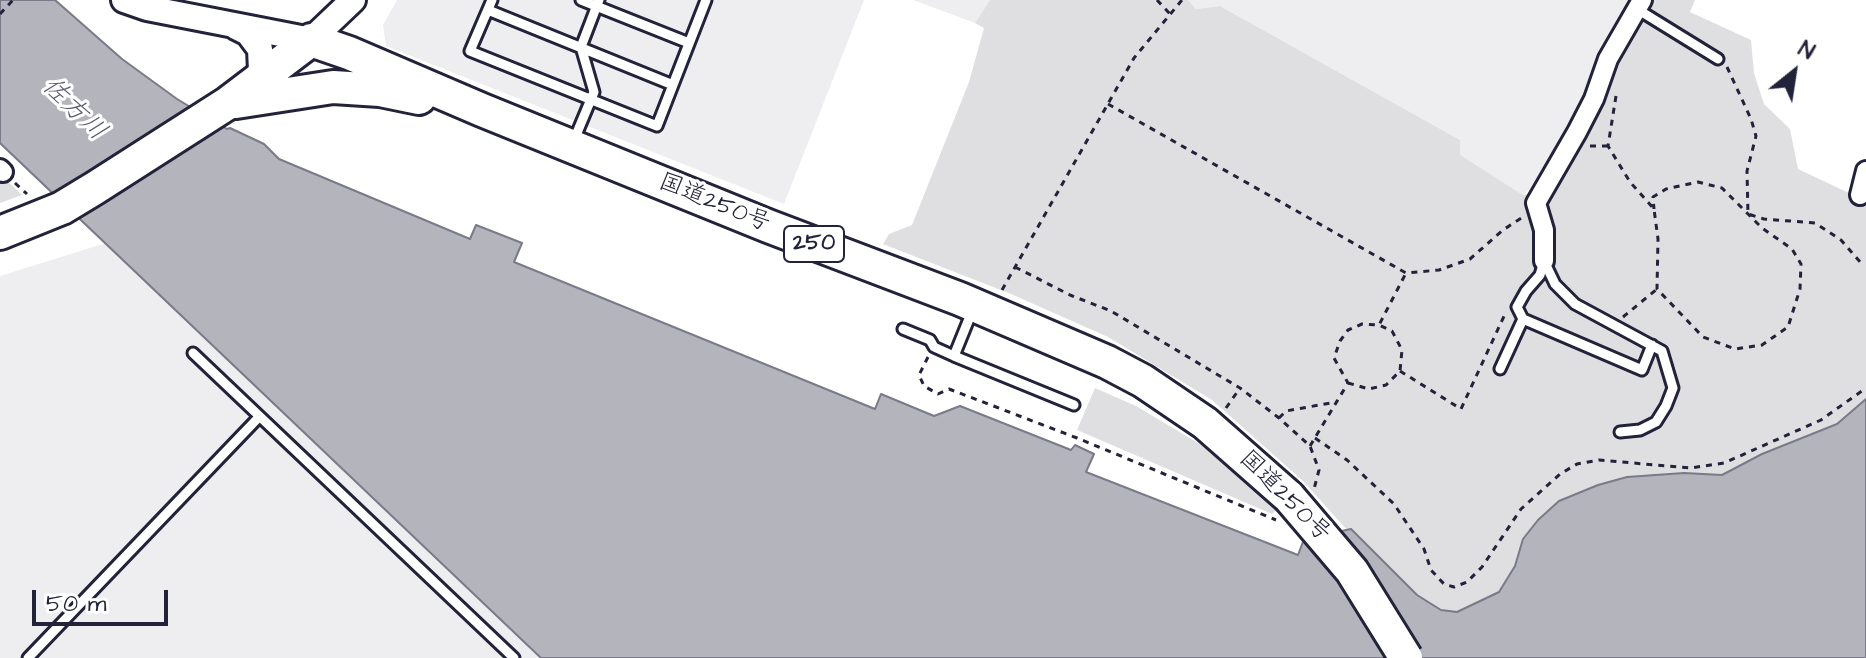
<!DOCTYPE html>
<html>
<head>
<meta charset="utf-8">
<style>
	body { margin:0 }
	#map { position:relative; width:1866px; height:658px; overflow:hidden; background:#fff; font-family:"Architects Daughter",sans-serif }
	canvas { display:block }
	.north { position:absolute; left:1754px; top:32px; width:80px; height:80px; -webkit-text-stroke:6px #fff; paint-order:stroke; rotate:30deg; font-size:22px; font-weight:700; line-height:32px; text-align:center; color:#22223b }
	.north::after { content:''; display:block; margin:auto; width:28px; height:36px; background:#22223b; clip-path:polygon(50% 0,100% 100%,50% 72%,0 100%) }
	.scale { position:absolute; left:32px; top:590px; width:136px; height:36px; box-sizing:border-box; border:4px solid #22223b; border-top:0; padding-left:10px; font-size:24px; line-height:28px; white-space:nowrap; color:#22223b; -webkit-text-stroke:6px #fff; paint-order:stroke }
</style>
</head>
<body>
<div id="map">
<canvas width="1866" height="658"></canvas>
<div class="north">N</div>
<div class="scale">50 m</div>
</div>
<script>
const context = document.querySelector('canvas').getContext('2d');
context.lineJoin = 'round';
function fillPath(path, color) {
  context.fillStyle = color;
  context.fill(path, 'evenodd');
}
function poly(rows) {
  const path = new Path2D();
  for (const r of rows) {
    path.moveTo(r[0], r[1]);
    for (let i = 2; i < r.length; i += 2) path.lineTo(r[i], r[i + 1]);
  }
  return path;
}
function stroke(path, color, width, dash) {
  context.strokeStyle = color;
  context.lineWidth = width;
  context.lineCap = dash ? 'butt' : 'round';
  context.setLineDash(dash || []);
  context.stroke(path);
}
function drawText(font, color, halo, rows, align = 'center') {
  context.font = font + ' "Architects Daughter","Klee One",sans-serif';
  context.lineWidth = 6;
  context.setLineDash([]);
  context.textBaseline = 'middle';
  context.strokeStyle = halo;
  context.fillStyle = color;
  for (const [text, x, y, turn = 0] of rows) {
    context.save();
    context.translate(x, y);
    context.rotate((+turn || 0) * Math.PI / 180);
    context.textAlign = isNaN(turn) ? turn : align;
    if (halo) context.strokeText(text, 0, 0);
    context.fillText(text, 0, 0);
    context.restore();
  }
}
fillPath(poly([
	[397,0,864,0,784,204,386,46,383,25],
	[913,0,990,0,975,23],
	[1188,0,1632,0,1576,124,1548,173,1523,195,1459,155,1460,140,1220,6,1196,9],
	[106,243,541,658,0,658,0,276]
]), '#eeeef1');
fillPath(poly([
	[990,0,1188,0,1196,9,1220,6,1460,140,1460,155,1523,195,1552,190,1578,146,1622,52,1650,0,1695,0,1690,12,1751,40,1754,73,1764,104,1790,129,1798,169,1866,201,1866,399,1837,424,1762,454,1722,475,1684,473,1627,477,1523,539,1515,566,1499,592,1457,613,1441,610,1417,595,1352,529,1348,531,1303,481,1212,400,1108,337,1011,294,883,244,889,234,912,225,969,82,984,28,975,23],
	[0,174,22,195,0,203],
	[1095,388,1136,406,1208,449,1276,510,1272,514,1077,430]
]), '#dfdfe2');
const water = poly([
	[0,0,55,0,122,59,177,99,227,129,230,128,264,144,279,159,470,239,476,225,522,243,514,262,875,409,881,394,934,416,960,406,1071,450,1075,445,1094,454,1086,472,1298,555,1304,539,1351,529,1417,595,1441,610,1457,612,1499,592,1515,566,1523,539,1538,520,1559,501,1598,485,1627,477,1684,473,1722,475,1762,454,1837,424,1866,399,1866,658,541,658,0,143,0,0]
]);
fillPath(water, '#b4b4bc');
stroke(water, '#7a7a88', 2);
const lane = poly([
	[492,0,470,51,657,126,706,0],
	[581,0,689,43],
	[1637,9,1718,59],
	[488,10,673,85],
	[574,140,594,92,581,47,599,0],
	[1544,261,1555,284,1575,304,1662,351,1673,388,1666,406,1656,422,1640,430,1620,432],
	[1544,261,1540,275,1526,291,1517,307,1523,319,1642,370,1652,345],
	[903,329,930,340,934,347,954,356,1074,405],
	[193,353,514,658],
	[954,356,973,309],
	[1500,369,1523,319],
	[28,658,259,417]
]);
const street = poly([
	[0,169,3,172],
	[1860,195,1866,171],
	[1544,261,1544,230,1536,203,1577,132,1594,99,1608,59,1642,0]
]);
const secondary = poly([
	[124,0,147,8,311,40,353,0],
	[236,27,248,33,260,49,261,71,255,83]
]);
const highway = poly([
	[236,102,333,87,380,90,419,98],
	[0,233,62,208,95,188,228,103,311,40,349,53,482,110,768,226,960,299,1107,362,1143,381,1205,423,1289,497]
]);
stroke(lane, '#22223b', 15);
stroke(street, '#22223b', 24);
stroke(secondary, '#22223b', 30);
stroke(highway, '#22223b', 38);
stroke(poly([
	[1157,0,1171,15],
	[0,14,13,0],
	[1727,67,1751,119,1756,136,1747,171,1748,214,1764,219,1815,223,1841,240,1861,263],
	[1616,96,1608,146,1630,182,1654,209,1658,239,1657,289,1703,337,1735,349,1762,345,1788,327,1800,289,1801,264,1792,249,1762,228,1722,188,1698,182,1666,189,1653,197,1654,209],
	[1108,104,1406,273,1439,270,1470,259,1503,230,1523,217],
	[1590,146,1608,146],
	[15,183,27,194],
	[1015,267,1070,295,1111,311,1240,388,1279,418,1310,446,1319,470,1314,489],
	[1002,290,1134,58,1182,0],
	[1623,317,1657,289],
	[928,357,919,375,924,386,938,394,949,389,1077,438,1276,520],
	[1400,371,1461,409,1505,314],
	[1348,383,1369,389,1386,385,1400,371,1402,350,1392,331,1379,325],
	[1226,408,1240,388],
	[1279,418,1286,411,1336,402],
	[1315,438,1347,460,1394,504,1424,549,1431,570,1444,584,1454,587,1467,582,1482,567,1521,509,1560,474,1577,464,1599,460,1690,468,1724,463,1821,420,1866,388],
	[1310,446,1348,383,1334,358,1340,341,1348,330,1362,324,1379,325,1406,273]
]), '#22223b', 3, [6, 6]);
stroke(lane, '#fff', 9);
stroke(street, '#fff', 18);
stroke(secondary, '#fff', 24);
stroke(highway, '#fff', 32);
const highwayBridge = poly([
	[1289,497,1352,571,1406,658]
]);
stroke(highwayBridge, '#22223b', 38, []);
stroke(highwayBridge, '#fff', 32);
for (const [x, y, w] of [
	[814,244,60]
]) {
  const box = new Path2D();
  box.roundRect(x - w / 2, y - 18, w, 36, 6);
  context.fillStyle = '#fff';
  context.fill(box);
  stroke(box, '#22223b', 2);
}
drawText('bold 22px', '#22223b', null, [
	["250",814,244]
]);
drawText('24px', '#22223b', '#fff', [
	["国道250号",714,204,22],
	["国道250号",1284,497,45]
]);
drawText('italic 26px', '#5c5c6f', '#fff', [
	["佐方川",73,110,44]
]);
</script>
</body>
</html>
